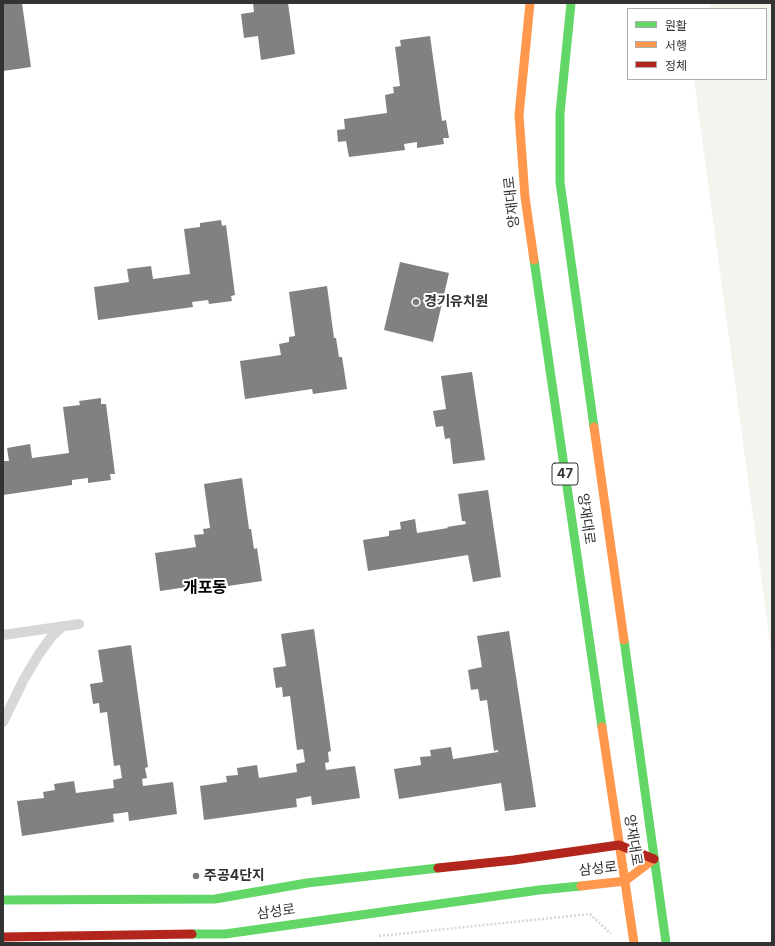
<!DOCTYPE html>
<html>
<head>
<meta charset="utf-8">
<style>
	body { margin:0 }
	#map { position:relative; width:775px; height:946px; overflow:hidden; background:#fff; font-family:Inter,"Noto Sans KR",sans-serif }
	canvas { display:block }
	.frame { position:absolute; inset:0; border:4px solid #333; pointer-events:none }
	.legend { position:absolute; left:627px; top:8px; width:140px; height:72px; box-sizing:border-box; background:#fff; border:1px solid #adadad; margin:0; padding:5px 7px; list-style:none; font-size:12px; color:#333 }
	.legend li { display:flex; align-items:center; gap:8px; height:20px }
	.legend b { width:20px; border:1px solid #adadad }
</style>
</head>
<body>
<div id="map">
<canvas width="775" height="946"></canvas>
<div class="frame"></div>
<ul class="legend">
<li><b style="height:5px;background:#63d668"></b>원활</li>
<li><b style="height:5px;background:#ff974d"></b>서행</li>
<li><b style="height:5px;background:#b3261e"></b>정체</li>
</ul>
</div>
<script>
const context = document.querySelector('canvas').getContext('2d');
context.lineJoin = 'round';
function fillPath(path, color) {
  context.fillStyle = color;
  context.fill(path, 'evenodd');
}
function poly(rows) {
  const path = new Path2D();
  for (const r of rows) {
    path.moveTo(r[0], r[1]);
    for (let i = 2; i < r.length; i += 2) path.lineTo(r[i], r[i + 1]);
  }
  return path;
}
function stroke(path, color, width, dash) {
  context.strokeStyle = color;
  context.lineWidth = width;
  context.lineCap = dash ? 'butt' : 'round';
  context.setLineDash(dash || []);
  context.stroke(path);
}
function drawText(font, color, halo, rows, align = 'center') {
  context.font = font + ' Inter,"Noto Sans KR",sans-serif';
  context.lineWidth = 4;
  context.setLineDash([]);
  context.textBaseline = 'middle';
  context.strokeStyle = halo;
  context.fillStyle = color;
  for (const [text, x, y, turn = 0] of rows) {
    context.save();
    context.translate(x, y);
    context.rotate((+turn || 0) * Math.PI / 180);
    context.textAlign = isNaN(turn) ? turn : align;
    if (halo) context.strokeText(text, 0, 0);
    context.fillText(text, 0, 0);
    context.restore();
  }
}
fillPath(poly([
	[711,3,772,3,772,657,694,79,766,79,766,9,708,9]
]), '#f1f5ed');
fillPath(poly([
	[3,3,22,3,31,67,3,71],
	[253,3,288,3,295,54,261,60,258,36,244,38,241,14,254,12],
	[430,36,442,121,446,120,449,138,443,138,444,144,417,148,417,142,404,144,405,150,349,157,346,141,338,142,337,130,345,129,344,119,387,113,385,95,394,93,393,87,400,86,395,47,401,46,400,40],
	[221,220,222,226,226,225,235,295,231,296,232,301,209,304,208,300,192,302,193,307,98,320,94,287,129,282,127,269,151,266,153,279,190,274,184,229,200,227,200,223],
	[400,262,449,273,433,342,384,330],
	[327,286,334,338,336,338,339,357,342,357,347,389,313,394,312,389,245,399,240,361,281,355,279,344,289,342,289,337,295,336,289,292],
	[472,372,485,460,453,464,450,438,445,439,443,426,436,427,433,411,446,409,441,376],
	[101,398,101,404,106,404,115,474,110,474,111,480,88,483,88,478,72,480,72,485,3,495,3,461,9,461,7,448,30,444,32,458,69,453,63,407,80,405,79,401],
	[242,478,249,529,251,529,254,549,257,548,262,581,228,586,227,581,160,591,155,553,196,547,194,535,204,534,203,529,210,528,204,484],
	[488,490,501,577,473,582,468,555,368,571,363,540,389,536,389,531,401,529,400,522,415,519,417,533,448,528,447,527,466,524,465,521,462,521,458,494],
	[314,629,331,751,328,752,329,762,325,763,326,770,355,766,360,798,312,805,311,796,296,799,297,807,204,820,200,786,227,782,226,776,238,775,237,768,257,765,259,778,297,772,296,764,305,762,303,749,297,750,290,696,283,697,282,687,276,688,273,668,286,666,281,634],
	[509,631,536,807,505,811,501,783,399,799,394,769,421,765,420,757,431,756,430,750,451,747,453,759,498,752,498,750,494,751,487,700,480,701,478,689,471,690,468,670,482,667,477,636],
	[131,645,148,767,145,768,147,778,142,779,143,786,173,782,177,814,129,821,128,812,113,814,114,822,22,836,17,801,44,798,43,792,55,790,54,784,74,781,76,793,114,788,113,780,122,778,120,765,114,766,107,712,100,713,99,703,93,704,90,684,103,682,98,650]
]), '#818181');
stroke(poly([
	[379,936,590,914,611,934]
]), '#d6d6d6', 2.5, [2, 2]);
stroke(poly([
	[3,635,79,624],
	[3,722,24,679,39,654,52,636,63,626]
]), '#d7d7d7', 10);
stroke(poly([
	[571,3,560,113,560,182,594,427],
	[534,260,602,727],
	[624,640,666,943],
	[3,900,215,899,307,883,438,868],
	[192,934,225,934,539,890,581,886]
]), '#63d668', 9);
stroke(poly([
	[530,3,519,115,525,197,534,260],
	[594,427,624,640],
	[602,727,634,943],
	[581,886,625,881,654,859]
]), '#ff974d', 9);
stroke(poly([
	[438,868,514,860,619,845,654,859],
	[3,937,192,934]
]), '#b3261e', 9);
for (const [x, y, r, color] of [
	[416,302,4,"#7a7a7a"],
	[196,876,4,"#7a7a7a"]
]) {
  const dot = new Path2D();
  dot.arc(x, y, r, 0, 2 * Math.PI);
  context.fillStyle = color;
  context.fill(dot);
  stroke(dot, '#fff', 1.5);
}
for (const [x, y, w] of [
	[565,474,26]
]) {
  const box = new Path2D();
  box.roundRect(x - w / 2, y - 11, w, 22, 3);
  context.fillStyle = '#fff';
  context.fill(box);
  stroke(box, '#333', 1);
}
drawText('bold 13px', '#333', null, [
	["47",565,474]
]);
drawText('14px', '#333', '#fff', [
	["양재대로",512,202,-96],
	["양재대로",586,519,82],
	["양재대로",633,840,81],
	["삼성로",598,869,-6],
	["삼성로",276,912,-8]
]);
drawText('bold 14px', '#333', '#fff', [
	["경기유치원",424,302],
	["주공4단지",204,876]
], 'left');
drawText('bold 16px', '#000', '#fff', [
	["개포동",205,588]
]);
</script>
</body>
</html>
